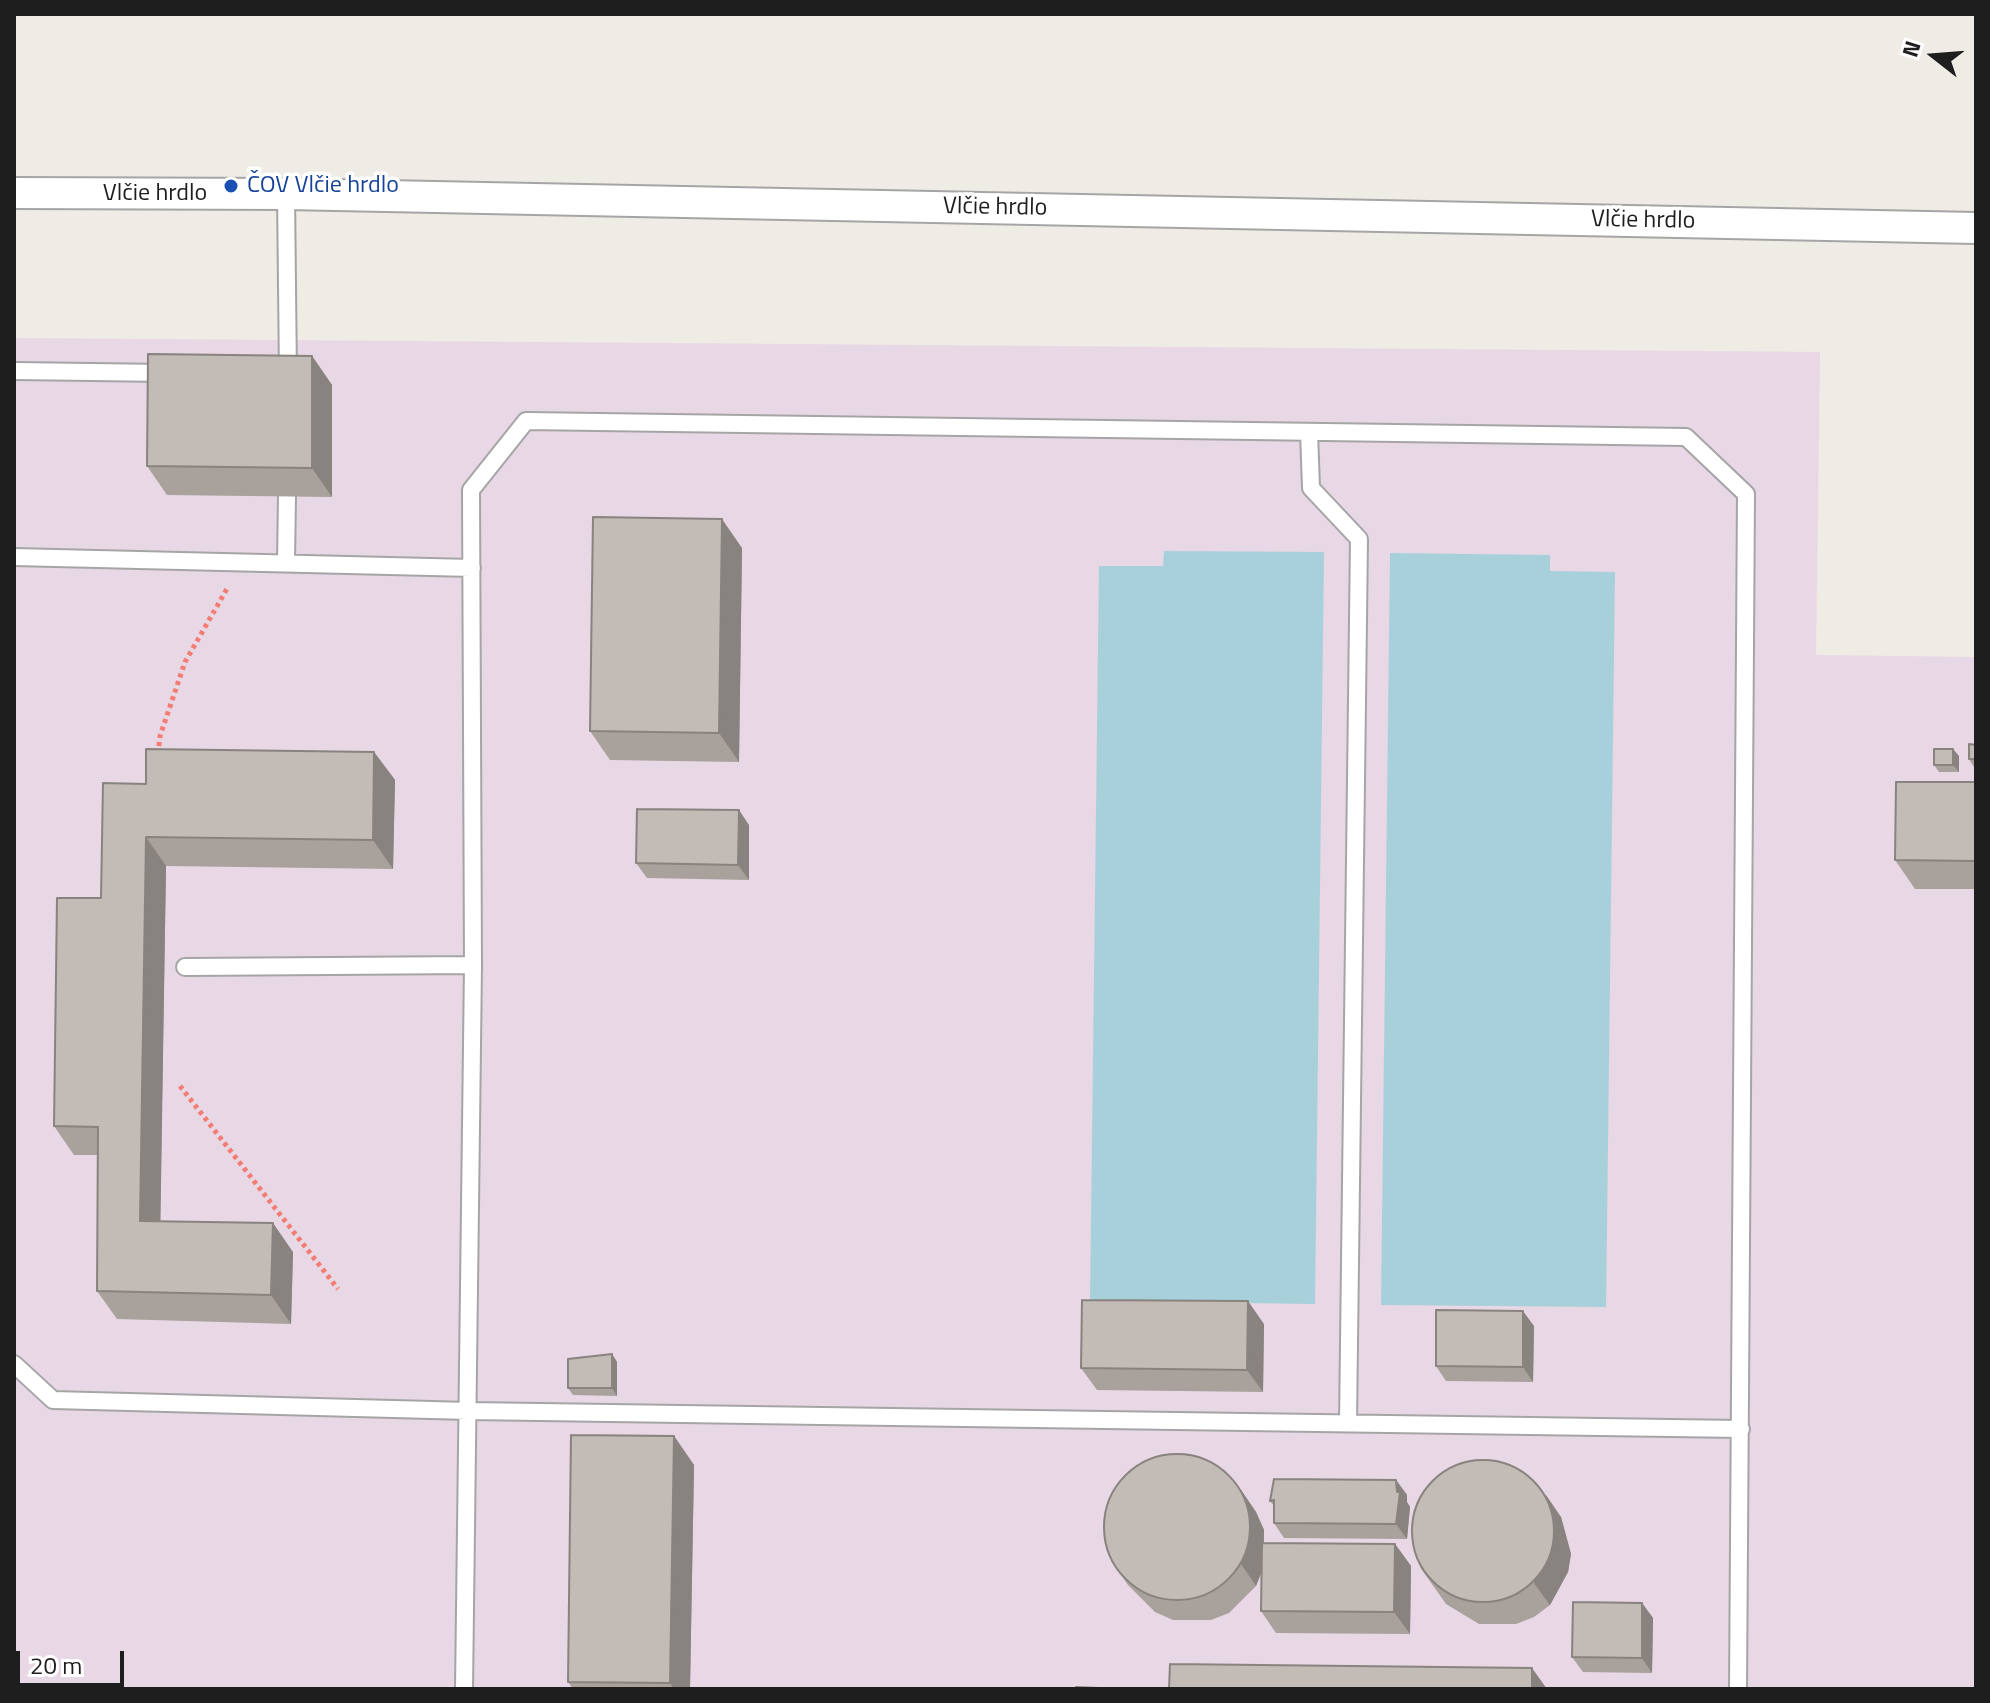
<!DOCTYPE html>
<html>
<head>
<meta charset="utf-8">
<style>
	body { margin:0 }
	#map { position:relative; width:1990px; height:1703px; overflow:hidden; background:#efebe5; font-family:"Titillium Web",sans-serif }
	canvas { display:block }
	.frame { position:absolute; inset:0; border:16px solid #1e1e1e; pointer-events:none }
	.north { position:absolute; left:1894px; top:16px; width:80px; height:80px; -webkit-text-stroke:6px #fff; paint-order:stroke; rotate:287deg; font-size:22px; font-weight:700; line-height:32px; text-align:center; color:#1e1e1e }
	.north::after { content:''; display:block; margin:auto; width:28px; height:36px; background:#1e1e1e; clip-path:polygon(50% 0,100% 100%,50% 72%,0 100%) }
	.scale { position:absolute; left:16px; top:1651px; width:108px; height:36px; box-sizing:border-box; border:4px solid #1e1e1e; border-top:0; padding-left:10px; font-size:24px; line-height:28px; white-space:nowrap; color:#1e1e1e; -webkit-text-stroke:6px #fff; paint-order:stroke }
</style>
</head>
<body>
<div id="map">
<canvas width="1990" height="1703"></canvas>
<div class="frame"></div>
<div class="north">N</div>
<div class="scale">20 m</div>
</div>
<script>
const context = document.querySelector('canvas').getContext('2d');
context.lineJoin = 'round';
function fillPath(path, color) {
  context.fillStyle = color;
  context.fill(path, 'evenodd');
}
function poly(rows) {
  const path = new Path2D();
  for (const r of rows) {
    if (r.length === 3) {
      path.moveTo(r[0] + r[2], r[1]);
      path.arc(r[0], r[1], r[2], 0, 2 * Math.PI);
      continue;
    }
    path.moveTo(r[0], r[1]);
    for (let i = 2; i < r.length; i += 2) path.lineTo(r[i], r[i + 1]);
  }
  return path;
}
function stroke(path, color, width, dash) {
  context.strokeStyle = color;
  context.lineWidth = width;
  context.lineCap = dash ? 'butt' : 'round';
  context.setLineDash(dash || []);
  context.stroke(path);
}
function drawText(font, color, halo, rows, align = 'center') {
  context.font = font + ' "Titillium Web",sans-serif';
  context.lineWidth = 7;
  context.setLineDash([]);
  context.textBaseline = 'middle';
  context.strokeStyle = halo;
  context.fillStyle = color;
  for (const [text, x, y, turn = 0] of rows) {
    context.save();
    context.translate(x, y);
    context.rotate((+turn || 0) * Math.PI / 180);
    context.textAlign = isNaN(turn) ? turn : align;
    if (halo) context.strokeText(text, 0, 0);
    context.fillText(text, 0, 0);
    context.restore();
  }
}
fillPath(poly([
	[14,338,1820,352,1816,655,1976,657,1976,1689,14,1689]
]), '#e8d7e5');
fillPath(poly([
	[1164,551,1324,552,1315,1304,1090,1301,1099,566,1163,566],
	[1390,553,1550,555,1550,571,1615,572,1606,1307,1381,1305]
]), '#a8d0da');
const lane = poly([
	[286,194,288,377],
	[14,371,167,373],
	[1309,432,1311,488,1359,539,1348,1423],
	[14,557,472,568],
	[286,563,287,496],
	[185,967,473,965],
	[14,1364,53,1400,469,1411,1741,1429],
	[464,1689,473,965,471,490,526,421,1686,437,1746,494,1738,1689]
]);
const street = poly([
	[14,193,286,194,1976,228]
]);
stroke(lane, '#a5a5a5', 20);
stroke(street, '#a5a5a5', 34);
stroke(poly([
	[158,754,160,736,185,662,228,587],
	[180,1086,338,1289]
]), '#f37d72', 5, [4, 4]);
stroke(lane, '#fff', 16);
stroke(street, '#fff', 30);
fillPath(poly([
	[312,356,332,385,332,497,167,495,147,466],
	[742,548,739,762,610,760,590,731],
	[1976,745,1976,767,1974,767,1969,759],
	[374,752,395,780,393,869,166,866,160,1222,293,1252,291,1324,117,1319,97,1291,98,1155,74,1155,54,1126,101,898,146,784],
	[1959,756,1959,772,1939,772,1934,765],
	[1976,782,1976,889,1915,889,1895,860],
	[749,825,749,880,647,878,636,863],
	[1264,1324,1263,1392,1097,1390,1081,1368],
	[1534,1326,1533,1382,1446,1381,1436,1366],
	[612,1354,617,1362,617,1396,573,1395,568,1388],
	[674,1436,694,1465,690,1689,573,1689,568,1682],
	[1396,1480,1407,1495,1407,1502,1410,1507,1407,1539,1284,1538,1274,1523,1274,1506,1270,1501],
	[1241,1490,1256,1512,1264,1530,1264,1543,1395,1544,1411,1566,1410,1634,1276,1633,1261,1611,1261,1574,1256,1586,1229,1613,1211,1620,1173,1620,1155,1612,1128,1585,1113,1563],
	[1561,1517,1571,1554,1568,1572,1550,1605,1534,1617,1516,1624,1479,1624,1446,1604,1420,1567],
	[1642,1603,1653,1618,1652,1673,1583,1672,1572,1657]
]), '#a8a19c');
fillPath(poly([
	[312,356,332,385,332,497,312,468],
	[722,519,742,548,739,762,719,733],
	[1953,749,1959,756,1959,772,1953,765],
	[374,752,395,780,393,869,373,840],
	[739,810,749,825,749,880,738,865],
	[146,837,166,866,160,1250,140,1221],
	[273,1223,293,1252,291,1324,271,1295],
	[1248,1301,1264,1324,1263,1392,1247,1370],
	[1523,1311,1534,1326,1533,1382,1523,1367],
	[612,1354,617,1362,617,1396,612,1388],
	[674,1436,694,1465,690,1689,674,1689,670,1683],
	[1396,1480,1407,1495,1407,1502,1410,1507,1407,1539,1396,1524],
	[1241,1490,1256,1512,1264,1530,1263,1568,1256,1586,1241,1564],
	[1546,1495,1561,1517,1571,1554,1568,1572,1550,1605,1534,1583],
	[1395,1544,1411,1566,1410,1634,1394,1612],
	[1642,1603,1653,1618,1652,1673,1642,1658],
	[1532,1668,1547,1689,1532,1689]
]), '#88837f');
const building = poly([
	[148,354,312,356,312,468,147,466,148,354],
	[593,517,722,519,719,733,590,731,593,517],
	[1969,744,1976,745,1976,759,1969,759,1969,744],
	[146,749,374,752,373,840,146,837,140,1221,273,1223,271,1295,97,1291,98,1127,54,1126,57,898,101,898,103,783,146,784,146,749],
	[1934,749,1953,749,1953,765,1934,765,1934,749],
	[1896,782,1976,782,1976,861,1895,860,1896,782],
	[637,809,739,810,738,865,636,863,637,809],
	[1082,1300,1248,1301,1247,1370,1081,1368,1082,1300],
	[1436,1310,1523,1311,1523,1367,1436,1366,1436,1310],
	[612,1354,612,1388,568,1388,568,1359,612,1354],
	[571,1435,674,1436,670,1683,568,1682,571,1435],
	[1177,1527,73],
	[1483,1531,71],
	[1274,1479,1396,1480,1397,1492,1400,1492,1396,1524,1274,1523,1274,1500,1270,1501,1274,1479],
	[1262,1543,1395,1544,1394,1612,1261,1611,1262,1543],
	[1573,1602,1642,1603,1642,1658,1572,1657,1573,1602],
	[1170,1664,1532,1668,1532,1689,1169,1689,1170,1664],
	[1076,1687,1099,1688,1099,1689,1076,1689,1076,1687]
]);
fillPath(building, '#c3bbb5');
stroke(building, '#88837f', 2);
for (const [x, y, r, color] of [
	[231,186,8,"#1a4fb4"]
]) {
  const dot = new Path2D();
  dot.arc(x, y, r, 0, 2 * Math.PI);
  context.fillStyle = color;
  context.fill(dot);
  stroke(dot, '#fff', 3);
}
drawText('24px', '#164399', '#fff', [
	["ČOV Vlčie hrdlo",247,186]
], 'left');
drawText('24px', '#1e1e1e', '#fff', [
	["Vlčie hrdlo",155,194],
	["Vlčie hrdlo",995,208,1],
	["Vlčie hrdlo",1643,221,1]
]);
</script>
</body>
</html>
